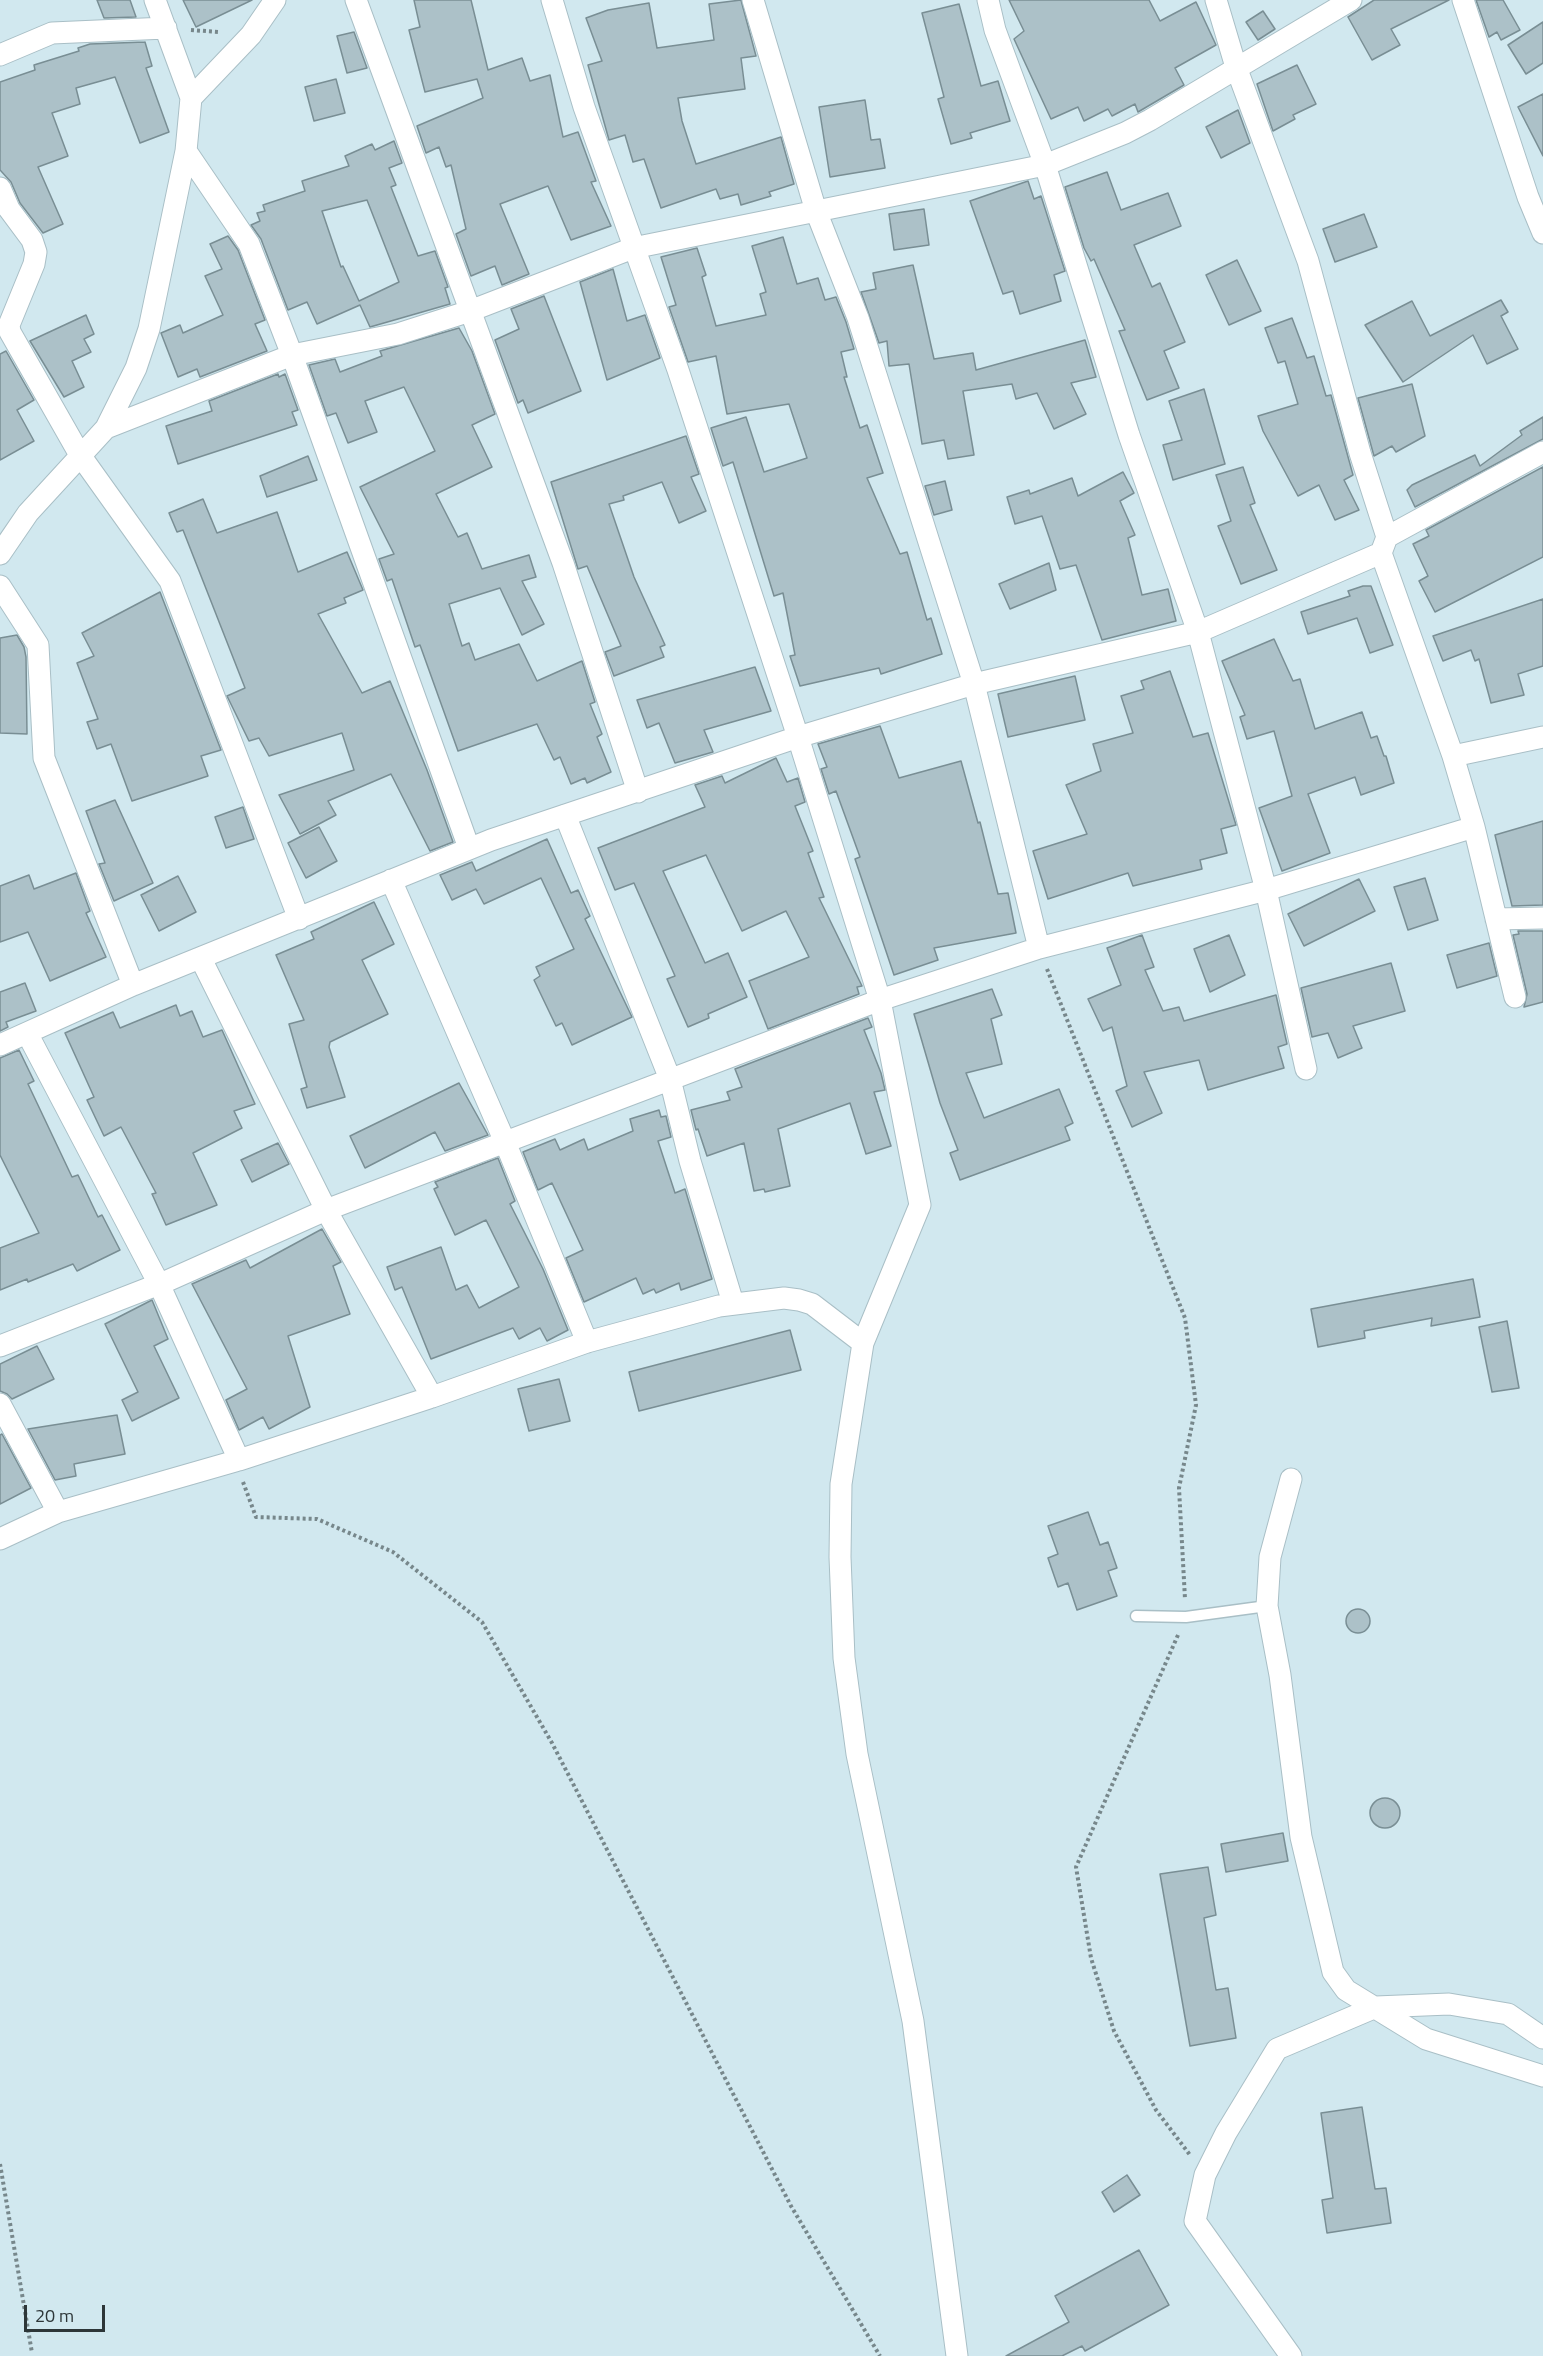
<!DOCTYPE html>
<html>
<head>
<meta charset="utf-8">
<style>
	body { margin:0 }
	#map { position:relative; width:1543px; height:2356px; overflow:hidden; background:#d1e8ef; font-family:"Titillium Web",sans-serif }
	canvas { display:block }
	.scale { position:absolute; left:24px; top:2305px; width:81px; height:27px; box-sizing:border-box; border:3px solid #2d3638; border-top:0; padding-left:8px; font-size:18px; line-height:21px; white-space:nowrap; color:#2d3638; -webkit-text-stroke:4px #d1e8ef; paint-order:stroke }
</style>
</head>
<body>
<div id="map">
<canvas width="1543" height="2356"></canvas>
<div class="scale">20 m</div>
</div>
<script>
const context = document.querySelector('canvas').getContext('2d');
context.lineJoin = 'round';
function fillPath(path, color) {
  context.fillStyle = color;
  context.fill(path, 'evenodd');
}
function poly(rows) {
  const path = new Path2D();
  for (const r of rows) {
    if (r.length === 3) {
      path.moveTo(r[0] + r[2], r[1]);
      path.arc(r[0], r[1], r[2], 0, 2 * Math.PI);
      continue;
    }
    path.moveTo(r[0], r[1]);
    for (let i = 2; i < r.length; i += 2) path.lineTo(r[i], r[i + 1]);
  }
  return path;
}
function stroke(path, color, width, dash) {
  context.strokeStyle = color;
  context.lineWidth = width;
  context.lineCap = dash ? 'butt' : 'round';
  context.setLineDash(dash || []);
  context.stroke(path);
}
const building = poly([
	[97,0,130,0,136,17,104,18,97,0],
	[183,0,252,0,196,27,183,0],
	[414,0,471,0,488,70,522,58,530,81,550,75,563,137,578,132,596,181,591,182,611,226,571,240,548,186,500,204,529,274,502,285,495,266,471,276,456,234,466,229,451,165,446,167,439,147,426,153,417,126,483,98,477,79,425,92,409,30,420,27,414,0],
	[741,0,756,56,741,58,745,89,678,98,682,121,696,164,781,137,794,184,769,192,771,196,741,205,738,194,720,199,716,189,661,208,644,159,633,162,625,135,609,140,588,65,602,61,586,18,608,10,649,3,657,48,714,40,709,4,741,0],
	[1009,0,1149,0,1160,21,1196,2,1216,45,1175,68,1184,85,1138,112,1135,104,1112,116,1108,109,1084,121,1078,107,1051,119,1014,39,1024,31,1009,0],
	[1374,0,1449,0,1391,29,1400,45,1372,60,1348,17,1374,0],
	[1476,0,1503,0,1520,30,1501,40,1497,32,1489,37,1476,0],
	[959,4,981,86,998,81,1010,121,970,133,972,138,951,144,938,99,944,97,922,13,959,4],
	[1263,11,1275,29,1258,40,1246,22,1263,11],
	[1543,22,1543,63,1526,74,1508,45,1543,22],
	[354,32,367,68,347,73,337,36,354,32],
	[145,42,152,66,146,68,169,132,140,143,115,77,76,88,80,104,52,113,68,156,38,167,63,224,43,233,20,203,11,182,0,170,0,82,35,70,34,65,79,51,78,48,90,44,145,42],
	[1297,65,1316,104,1293,115,1295,119,1273,131,1257,84,1297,65],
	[336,79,345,113,314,121,305,87,336,79],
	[1543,94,1543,156,1518,107,1543,94],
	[865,100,871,140,880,139,885,168,830,177,819,107,865,100],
	[1238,110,1250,143,1221,158,1206,127,1238,110],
	[394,141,402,163,389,168,396,185,391,187,418,256,435,251,448,287,445,288,450,304,370,327,360,305,317,324,307,302,288,310,261,239,251,225,260,221,257,213,265,211,263,205,305,191,302,181,349,166,345,156,372,144,375,150,394,141],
	[367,200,399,282,359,301,343,266,341,267,322,211,367,200],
	[1107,172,1121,210,1168,193,1181,226,1134,245,1152,287,1160,283,1185,342,1164,351,1179,388,1147,400,1119,331,1125,330,1094,259,1091,261,1084,248,1065,187,1107,172],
	[1028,181,1034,199,1041,196,1065,271,1054,275,1061,301,1020,314,1013,291,1003,294,970,201,1028,181],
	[924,209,929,245,894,250,889,214,924,209],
	[1364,214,1377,247,1335,262,1323,229,1364,214],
	[228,236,238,250,265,320,255,324,267,351,200,377,197,369,178,377,161,333,180,325,183,333,223,315,205,276,222,269,210,244,228,236],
	[783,237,797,284,818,278,825,300,836,297,846,322,854,349,841,352,847,377,844,377,860,428,867,425,883,473,867,478,900,554,907,552,927,620,931,618,942,654,881,674,879,668,800,686,790,656,795,655,783,593,774,596,733,462,723,466,711,428,746,417,764,472,807,458,789,404,727,414,716,356,688,362,669,307,676,305,661,257,697,248,706,275,702,277,716,326,766,315,760,294,766,292,752,246,783,237],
	[1237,260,1261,311,1229,325,1206,275,1237,260],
	[913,265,934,359,973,353,976,370,1085,340,1096,377,1071,383,1086,414,1054,429,1037,393,1016,399,1012,384,963,391,974,455,948,459,944,440,922,444,909,364,889,366,887,341,879,343,861,292,876,289,873,273,913,265],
	[613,269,627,321,645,315,660,358,607,380,580,282,613,269],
	[544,296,581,391,528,413,523,400,518,403,495,340,519,329,511,309,544,296],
	[1501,300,1508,312,1501,316,1518,349,1487,364,1473,335,1403,382,1365,325,1412,301,1430,336,1501,300],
	[86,315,94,334,84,339,91,352,72,361,84,387,64,397,30,341,86,315],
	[1292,318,1307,358,1314,356,1326,396,1331,395,1353,475,1344,480,1359,510,1335,520,1319,485,1298,496,1263,431,1258,416,1298,404,1285,361,1278,363,1265,328,1292,318],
	[459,328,472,351,495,414,472,425,492,467,436,494,458,537,467,533,482,569,529,555,536,577,522,581,544,624,522,635,500,588,449,604,462,646,469,643,475,660,519,644,537,681,582,661,595,702,590,704,602,734,597,737,611,772,587,783,585,778,571,784,560,757,554,760,537,724,458,751,420,645,415,647,392,579,387,581,379,559,394,554,360,487,435,451,404,387,365,401,377,432,348,443,336,413,327,416,309,365,335,359,340,372,382,356,380,351,459,328],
	[6,351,34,400,17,410,34,441,0,460,0,354,6,351],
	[278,374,279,377,285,374,298,410,292,412,297,425,178,464,166,426,212,411,209,401,278,374],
	[1412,384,1425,436,1396,452,1392,446,1374,456,1358,398,1412,384],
	[1204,389,1225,464,1173,480,1163,445,1182,440,1169,401,1204,389],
	[1543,417,1543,439,1415,507,1407,490,1412,485,1475,455,1480,466,1522,435,1520,431,1543,417],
	[686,436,699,474,691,477,706,511,679,523,662,482,623,496,624,500,609,504,634,577,665,645,660,647,664,657,614,676,605,652,621,646,587,566,578,569,551,482,686,436],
	[308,456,317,480,267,497,260,476,308,456],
	[1243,467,1255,503,1250,505,1277,570,1241,584,1218,526,1231,521,1216,475,1243,467],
	[1543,467,1543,557,1435,612,1419,581,1428,576,1413,544,1429,536,1426,530,1543,467],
	[1123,472,1134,493,1120,501,1135,535,1128,538,1142,595,1168,589,1176,621,1102,640,1076,565,1060,569,1042,516,1015,524,1007,497,1029,490,1030,494,1072,478,1078,496,1123,472],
	[945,481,952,510,934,515,925,486,945,481],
	[203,499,217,533,277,512,298,572,347,552,363,590,344,598,346,603,318,614,362,693,390,681,427,770,453,842,430,851,391,774,328,801,336,815,300,834,279,795,354,770,342,733,269,756,259,738,249,741,227,696,245,688,183,530,177,532,169,513,203,499],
	[1049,563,1056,590,1010,609,999,584,1049,563],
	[1363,586,1371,586,1393,645,1370,653,1357,618,1308,634,1301,612,1350,596,1348,591,1363,586],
	[160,592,221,750,201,756,208,776,132,801,111,744,97,749,87,722,98,719,77,663,94,656,82,633,160,592],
	[1543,599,1543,666,1518,674,1524,695,1491,703,1479,659,1475,661,1471,650,1443,661,1433,636,1543,599],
	[17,635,24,647,26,657,27,734,0,733,0,638,17,635],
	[1274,639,1293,681,1300,679,1315,729,1362,712,1371,738,1377,736,1384,756,1386,756,1394,783,1361,795,1355,777,1308,794,1330,853,1282,871,1259,808,1292,796,1274,731,1247,739,1240,717,1245,715,1222,661,1274,639],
	[755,667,771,711,704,730,713,752,675,763,659,723,647,728,637,700,755,667],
	[1170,671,1193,737,1208,733,1236,825,1221,829,1227,853,1200,860,1202,869,1133,886,1128,873,1048,899,1033,851,1087,834,1066,785,1101,771,1093,744,1133,733,1121,696,1144,689,1141,681,1170,671],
	[1075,676,1085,720,1008,737,998,694,1075,676],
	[880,726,899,778,961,761,978,823,980,822,998,894,1008,893,1016,933,934,948,938,960,894,975,855,859,860,857,836,791,829,794,821,769,827,767,818,744,880,726],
	[776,758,787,782,798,778,805,802,795,806,813,851,808,853,824,897,819,898,862,986,857,987,859,994,768,1029,749,981,809,957,786,911,742,931,706,855,663,871,705,963,728,953,747,997,708,1014,709,1018,688,1027,667,979,675,976,634,883,615,890,598,848,705,807,695,785,722,776,725,783,776,758],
	[115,800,153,883,114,901,99,864,105,863,86,811,115,800],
	[243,807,254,839,226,848,215,817,243,807],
	[1543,821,1543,905,1512,906,1495,835,1543,821],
	[319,827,337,861,306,878,288,843,319,827],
	[547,839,571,893,578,890,590,916,585,919,632,1017,572,1045,562,1023,556,1026,534,980,540,976,536,967,574,949,541,878,484,904,476,889,452,900,440,875,472,862,476,871,547,839],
	[76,873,90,911,86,913,106,957,50,981,28,932,0,942,0,886,29,875,34,889,76,873],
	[178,876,196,912,159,931,141,895,178,876],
	[1425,878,1438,920,1408,930,1394,887,1425,878],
	[1359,879,1375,911,1304,946,1288,914,1359,879],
	[374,902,394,944,362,960,388,1014,330,1042,329,1047,345,1097,307,1108,301,1089,307,1087,289,1024,304,1020,276,955,314,939,311,932,374,902],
	[1518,931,1543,931,1543,1002,1524,1007,1527,994,1513,935,1519,934,1518,931],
	[1142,935,1154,967,1145,970,1163,1011,1179,1007,1184,1021,1276,995,1287,1044,1278,1047,1284,1068,1208,1090,1199,1060,1144,1072,1162,1113,1132,1127,1116,1091,1127,1086,1112,1027,1103,1031,1088,999,1121,985,1107,948,1142,935],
	[1229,935,1245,975,1210,992,1194,949,1229,935],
	[1489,943,1497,976,1457,988,1447,955,1489,943],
	[1391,963,1405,1011,1353,1026,1362,1048,1338,1058,1328,1033,1312,1037,1301,988,1391,963],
	[25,983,36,1011,6,1022,8,1027,0,1031,0,992,25,983],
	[992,989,1002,1015,991,1019,1002,1064,966,1073,984,1118,1059,1089,1073,1123,1065,1127,1070,1140,960,1180,950,1153,958,1150,940,1103,914,1014,992,989],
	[176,1005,180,1016,192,1011,203,1037,222,1030,255,1104,234,1111,242,1128,193,1153,217,1205,166,1225,152,1194,156,1193,121,1127,104,1136,87,1100,94,1097,65,1033,113,1012,120,1028,176,1005],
	[868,1018,872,1027,864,1030,881,1073,885,1090,874,1092,891,1146,866,1154,850,1103,778,1129,790,1186,765,1192,764,1189,754,1191,744,1143,707,1156,698,1129,696,1130,691,1110,730,1100,727,1092,742,1087,735,1069,868,1018],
	[19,1050,34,1081,28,1084,72,1177,78,1175,98,1217,102,1215,120,1250,77,1271,73,1264,28,1282,27,1279,0,1290,0,1248,39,1233,0,1155,0,1058,19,1050],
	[459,1083,488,1135,445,1151,435,1132,365,1168,350,1136,459,1083],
	[659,1110,661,1117,666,1116,671,1137,658,1141,675,1193,685,1189,712,1279,681,1290,679,1283,656,1293,654,1289,643,1294,636,1278,584,1302,566,1258,583,1250,552,1183,538,1190,523,1152,555,1139,560,1150,584,1139,588,1150,633,1131,630,1119,659,1110],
	[278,1143,289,1164,252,1182,241,1160,278,1143],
	[498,1158,515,1201,510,1204,543,1269,568,1330,547,1341,540,1328,519,1339,513,1328,431,1359,402,1287,395,1290,387,1267,441,1247,456,1290,467,1285,479,1308,519,1287,486,1220,455,1235,434,1189,438,1187,435,1182,498,1158],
	[322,1229,341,1262,333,1266,350,1314,288,1336,310,1407,269,1429,263,1417,239,1430,226,1400,247,1389,192,1284,246,1260,250,1268,322,1229],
	[1473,1279,1480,1317,1431,1326,1432,1318,1364,1331,1365,1338,1318,1347,1311,1309,1473,1279],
	[152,1300,168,1339,154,1346,179,1398,132,1421,122,1400,138,1392,105,1324,152,1300],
	[1507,1321,1519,1388,1492,1392,1479,1327,1507,1321],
	[790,1330,801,1370,639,1411,629,1372,790,1330],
	[37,1346,54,1379,12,1399,7,1394,0,1391,0,1364,37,1346],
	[559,1379,570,1421,529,1431,518,1389,559,1379],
	[117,1415,125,1454,74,1464,76,1476,55,1480,28,1429,117,1415],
	[2,1434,31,1488,0,1504,0,1435,2,1434],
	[1088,1512,1100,1545,1108,1542,1117,1568,1108,1571,1117,1596,1077,1610,1068,1583,1058,1587,1048,1558,1058,1554,1048,1526,1088,1512],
	[1358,1621,12],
	[1385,1813,15],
	[1283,1833,1288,1861,1226,1872,1221,1844,1283,1833],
	[1208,1867,1216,1915,1204,1918,1216,1990,1228,1988,1236,2038,1190,2046,1160,1874,1208,1867],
	[1362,2107,1375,2189,1386,2188,1391,2223,1327,2233,1322,2200,1333,2198,1321,2113,1362,2107],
	[1127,2175,1140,2195,1114,2212,1102,2192,1127,2175],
	[1139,2250,1169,2305,1085,2351,1082,2346,1062,2356,1006,2356,1069,2322,1055,2296,1139,2250]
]);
fillPath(building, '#acc1c8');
stroke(building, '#798e94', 1.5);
const service = poly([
	[1136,1616,1186,1617,1267,1606]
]);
const minor = poly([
	[356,0,563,563,638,792],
	[552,0,584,107,678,370,798,737,880,1000,920,1205,863,1343],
	[753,0,816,211,858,318,974,684,1039,948],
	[988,0,995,30,1045,165,1129,435,1198,632,1266,890,1306,1069],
	[1463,0,1528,197,1543,233],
	[0,55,52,33,166,28],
	[191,98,251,35,275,0],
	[186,151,249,244,292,355,469,848],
	[0,188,9,209,32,240,36,252,34,264,9,325,10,332,80,455,170,581,299,919],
	[106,428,292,355,398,334,470,311,633,248,1045,165,1125,133,1150,120,1351,0],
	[1387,537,1543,452],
	[0,554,28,513,106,428,136,368,149,329,186,151,191,98,155,0],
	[0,586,38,645,44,758,133,985],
	[1453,756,1543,737],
	[565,815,670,1079,690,1161,733,1303],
	[1474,827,1515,997],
	[391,880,505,1142,587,1342],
	[1496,919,1543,918],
	[201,959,326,1210,432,1397],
	[27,1033,159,1284,239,1460],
	[0,1045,133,985,491,840,798,737,974,684,1198,632,1381,553],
	[0,1346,167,1281,326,1210,880,1000,1039,948,1266,890,1474,827,1453,756,1381,553,1387,537,1360,453,1308,261,1236,67,1216,0],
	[0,1404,58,1512],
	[1291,1479,1270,1557,1267,1606,1280,1675,1301,1837,1333,1972,1346,1990,1426,2039,1543,2076],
	[0,1539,58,1512,239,1460,432,1397,587,1342,719,1306,784,1298,799,1300,812,1304,863,1343,841,1484,840,1557,844,1658,857,1754,913,2021,957,2356],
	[1291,2356,1195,2221,1205,2175,1226,2133,1277,2049,1376,2007,1449,2004,1508,2014,1543,2038]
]);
stroke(service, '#a9bfc6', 13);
stroke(minor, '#a9bfc6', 23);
stroke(poly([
	[191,30,219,32],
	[1047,969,1185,1318,1196,1405,1179,1488,1185,1599],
	[243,1482,256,1517,317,1519,393,1552,482,1622,552,1743,791,2206,880,2356],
	[1178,1635,1076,1867,1091,1958,1114,2031,1156,2110,1190,2155],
	[0,2164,32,2353]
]), '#77878b', 4, [3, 3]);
stroke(service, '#fff', 10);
stroke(minor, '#fff', 21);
</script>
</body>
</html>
